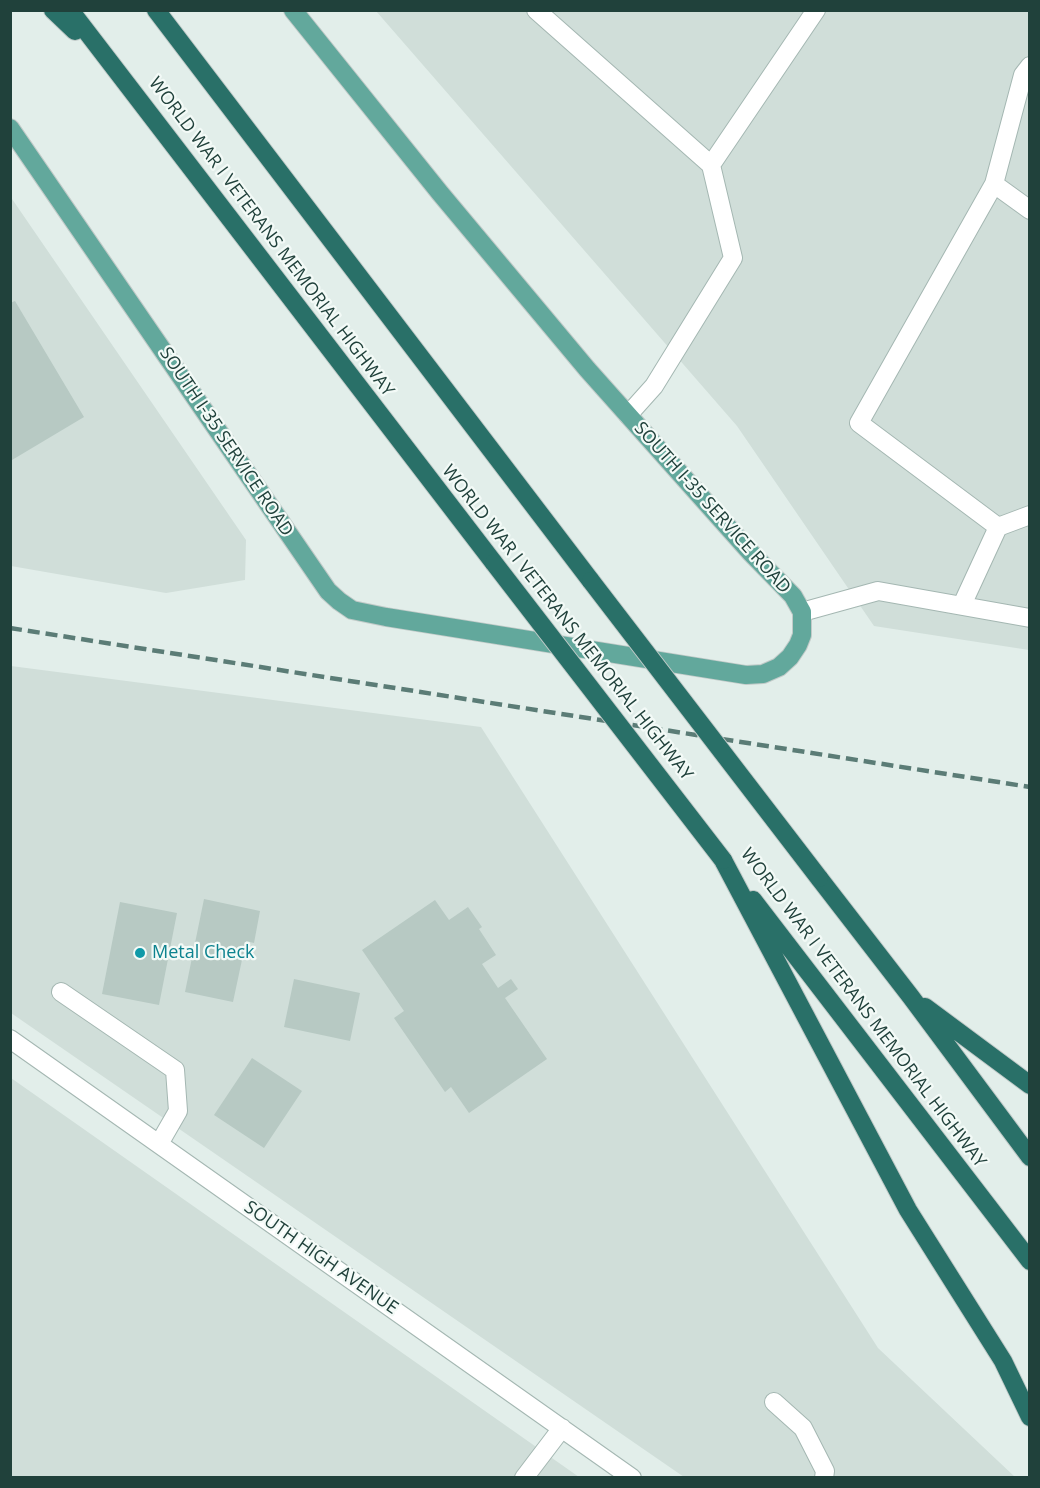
<!DOCTYPE html>
<html>
<head>
<meta charset="utf-8">
<style>
	body { margin:0 }
	#map { position:relative; width:1040px; height:1488px; overflow:hidden; background:#e2eeea; font-family:"Open Sans",sans-serif }
	canvas { display:block }
	.frame { position:absolute; inset:0; border:12px solid #20413b; pointer-events:none }
</style>
</head>
<body>
<div id="map">
<canvas width="1040" height="1488"></canvas>
<div class="frame"></div>
</div>
<script>
const context = document.querySelector('canvas').getContext('2d');
context.lineJoin = 'round';
function fillPath(path, color) {
  context.fillStyle = color;
  context.fill(path, 'evenodd');
}
function poly(rows) {
  const path = new Path2D();
  for (const r of rows) {
    path.moveTo(r[0], r[1]);
    for (let i = 2; i < r.length; i += 2) path.lineTo(r[i], r[i + 1]);
  }
  return path;
}
function stroke(path, color, width, dash) {
  context.strokeStyle = color;
  context.lineWidth = width;
  context.lineCap = dash ? 'butt' : 'round';
  context.setLineDash(dash || []);
  context.stroke(path);
}
function drawText(font, color, halo, rows, align = 'center') {
  context.font = font + ' "Open Sans",sans-serif';
  context.lineWidth = 4.5;
  context.setLineDash([]);
  context.textBaseline = 'middle';
  context.strokeStyle = halo;
  context.fillStyle = color;
  for (const [text, x, y, turn = 0] of rows) {
    context.save();
    context.translate(x, y);
    context.rotate((+turn || 0) * Math.PI / 180);
    context.textAlign = isNaN(turn) ? turn : align;
    if (halo) context.strokeText(text, 0, 0);
    context.fillText(text, 0, 0);
    context.restore();
  }
}
fillPath(poly([
	[376,11,1029,11,1029,650,874,626,737,426],
	[10,196,246,540,245,580,166,593,11,566],
	[11,666,481,727,878,1348,1015,1477,684,1477,11,1013],
	[11,1078,579,1477,11,1477]
]), '#d0ded9');
fillPath(poly([
	[15,301,84,417,12,460,10,303],
	[204,899,260,911,254,943,246,941,233,1002,185,992],
	[435,900,449,920,468,907,482,927,479,929,496,955,482,964,498,988,511,979,518,989,505,998,547,1059,469,1113,451,1087,445,1092,394,1018,404,1011,362,950],
	[120,902,177,913,159,1005,102,994],
	[294,979,360,993,350,1041,284,1027],
	[252,1058,302,1091,264,1148,214,1115]
]), '#b7c9c3');
const minor = poly([
	[536,10,711,165],
	[994,184,1030,210],
	[628,415,654,386,733,258,711,165,816,10],
	[998,527,1030,515],
	[962,605,998,527,859,423,994,184,1023,75,1030,66],
	[802,612,878,591,1030,618],
	[61,992,175,1070,178,1111,159,1144],
	[10,1039,632,1478],
	[774,1402,803,1428,825,1471,824,1478],
	[524,1478,562,1428]
]);
const major = poly([
	[10,128,328,591,339,601,352,610,386,617,746,675,763,674,779,667,790,657,798,645,802,635,802,612,793,596,751,553,587,369,440,193,293,10]
]);
const highway = poly([
	[53,10,75,31],
	[70,10,494,563],
	[156,10,591,581],
	[723,860,908,1210,1003,1361,1030,1417],
	[819,878,911,997,1030,1157],
	[753,900,1030,1261],
	[925,1007,1030,1085]
]);
stroke(minor, '#a4b7b2', 20);
stroke(major, '#c1cac8', 20);
stroke(highway, '#c1cac8', 20);
stroke(minor, '#fff', 18);
stroke(major, '#62a89c', 18);
stroke(highway, '#297068', 18);
stroke(poly([
	[10,628,1030,787]
]), '#5b7c76', 4.5, [12, 6]);
const highwayBridge = poly([
	[494,563,723,860],
	[591,581,819,878]
]);
stroke(highwayBridge, '#c1cac8', 20, []);
stroke(highwayBridge, '#297068', 18);
for (const [x, y, r, color] of [
	[140,953,6,"#0f9aa8"]
]) {
  const dot = new Path2D();
  dot.arc(x, y, r, 0, 2 * Math.PI);
  context.fillStyle = color;
  context.fill(dot);
  stroke(dot, '#f3faf7', 2);
}
drawText('18px', '#20413b', '#f3faf7', [
	["WORLD WAR I VETERANS MEMORIAL HIGHWAY",271,237,53],
	["SOUTH I-35 SERVICE ROAD",226,442,56],
	["SOUTH I-35 SERVICE ROAD",712,508,48],
	["WORLD WAR I VETERANS MEMORIAL HIGHWAY",567,623,52],
	["WORLD WAR I VETERANS MEMORIAL HIGHWAY",863,1008,53],
	["SOUTH HIGH AVENUE",321,1258,35]
]);
drawText('18px', '#0d838f', '#f3faf7', [
	["Metal Check",152,953]
], 'left');
</script>
</body>
</html>
